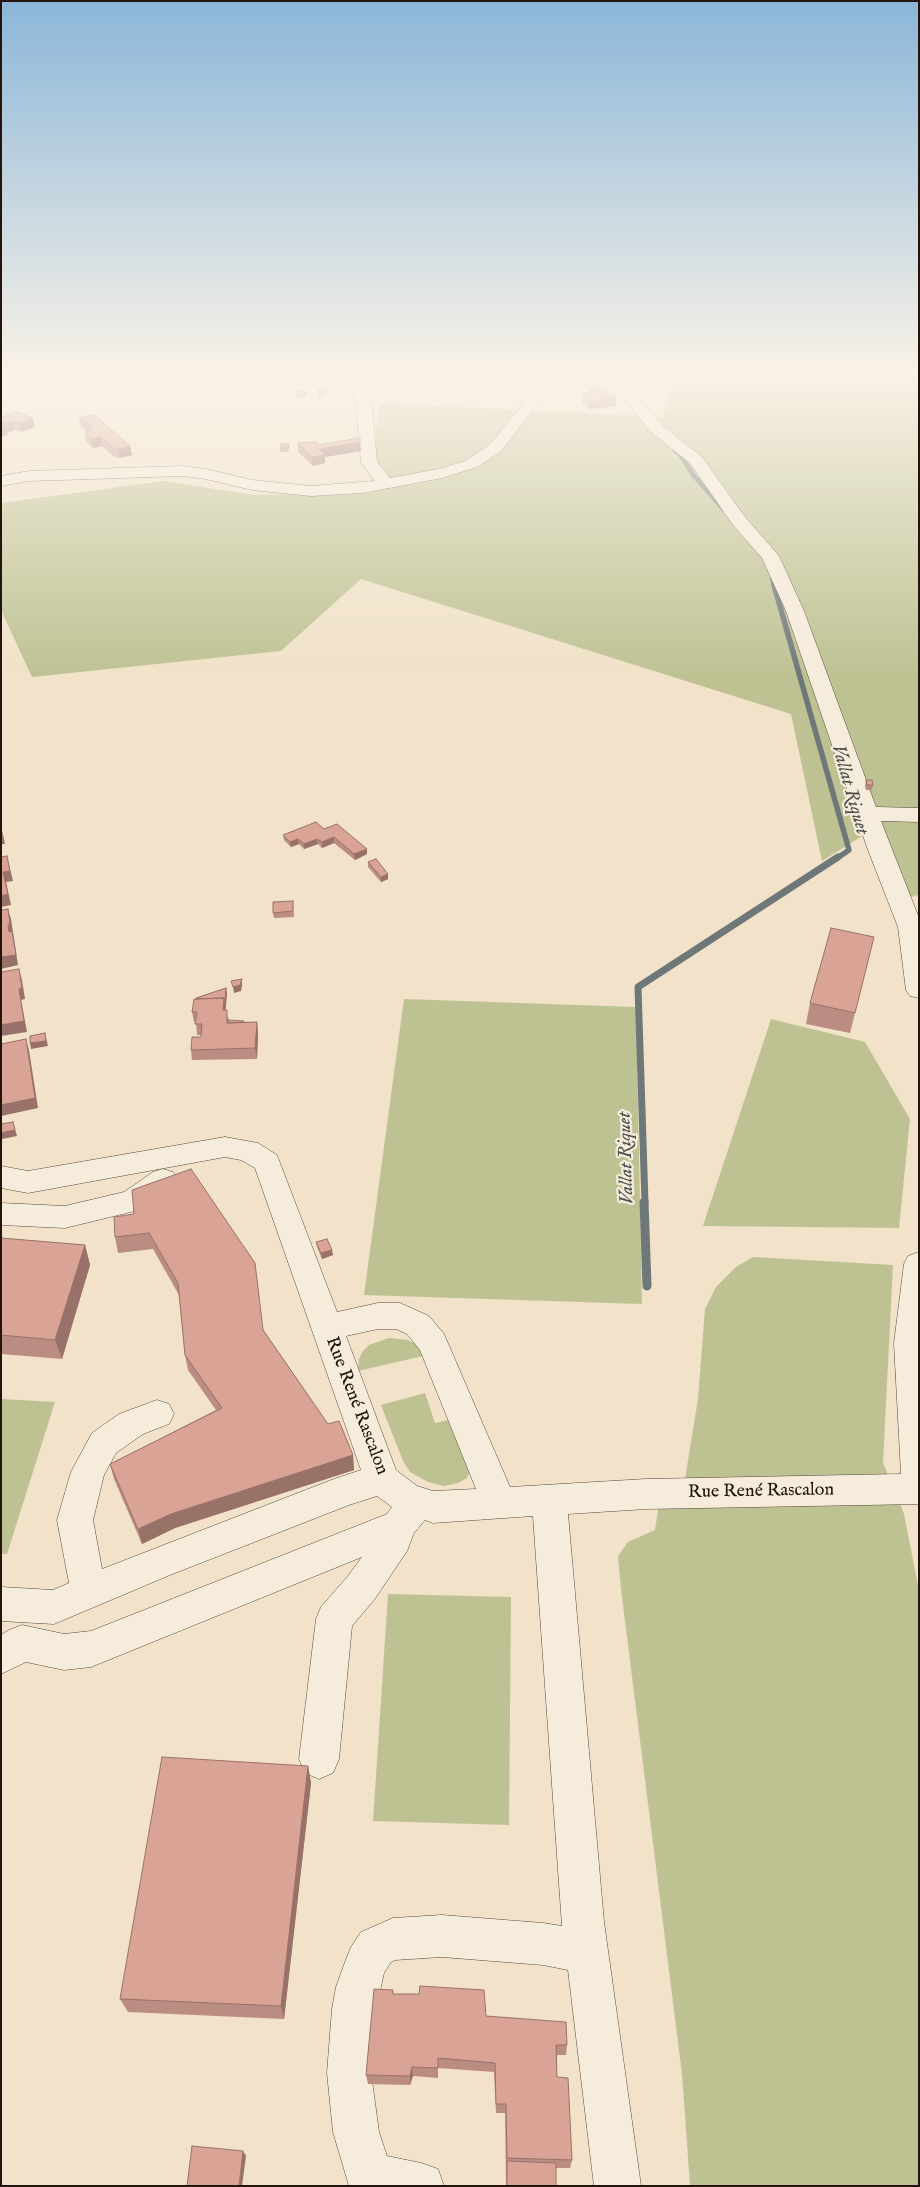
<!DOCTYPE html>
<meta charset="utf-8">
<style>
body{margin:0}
#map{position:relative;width:920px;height:2187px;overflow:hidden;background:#f1e2c9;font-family:"IM FELL English",serif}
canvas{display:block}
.frame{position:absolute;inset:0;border:2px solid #23140c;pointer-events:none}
</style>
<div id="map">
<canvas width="920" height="2187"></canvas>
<div class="frame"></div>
</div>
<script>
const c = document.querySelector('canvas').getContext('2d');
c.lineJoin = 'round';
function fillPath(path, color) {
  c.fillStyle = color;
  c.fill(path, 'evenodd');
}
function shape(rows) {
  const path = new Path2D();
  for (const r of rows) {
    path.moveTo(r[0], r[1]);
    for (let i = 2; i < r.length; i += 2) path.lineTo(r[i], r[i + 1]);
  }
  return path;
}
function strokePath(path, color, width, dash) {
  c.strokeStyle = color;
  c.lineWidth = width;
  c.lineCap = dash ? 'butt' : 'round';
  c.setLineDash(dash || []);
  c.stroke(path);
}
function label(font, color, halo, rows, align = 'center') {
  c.font = font + ' "IM FELL English",serif';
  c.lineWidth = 4.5;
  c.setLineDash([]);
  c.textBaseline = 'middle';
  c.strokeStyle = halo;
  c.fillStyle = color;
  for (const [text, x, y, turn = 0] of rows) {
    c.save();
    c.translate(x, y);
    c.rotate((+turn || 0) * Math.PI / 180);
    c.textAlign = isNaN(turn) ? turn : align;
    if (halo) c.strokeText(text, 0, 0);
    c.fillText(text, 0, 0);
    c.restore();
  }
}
fillPath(shape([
 [680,370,919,370,919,895,910,897,880,825,822,861,791,714,361,579,281,651,32,677,1,610,1,503,164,481,253,495,370,493,379,403,663,417],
 [404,999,636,1007,642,1304,364,1295],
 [771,1019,865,1042,910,1119,899,1228,703,1226],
 [753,1257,893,1265,883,1463,904,1514,919,1591,919,2186,690,2186,682,2074,621,1589,618,1556,628,1542,655,1530,659,1504,684,1485,698,1399,705,1309,716,1287,736,1267],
 [389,1338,408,1340,417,1345,423,1356,358,1371,359,1359,363,1351,369,1345],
 [425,1393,435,1423,448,1420,467,1465,469,1473,467,1478,458,1483,444,1486,428,1482,410,1472,403,1461,381,1405],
 [1,1399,55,1402,7,1554,1,1554],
 [388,1594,511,1597,509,1825,373,1821]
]), '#bec293');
strokePath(shape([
 [674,450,681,456,694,476,724,510],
 [772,578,774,586]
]), '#6f7879', 4.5);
strokePath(shape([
 [774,585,849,850,836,859]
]), '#6f7879', 5.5);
strokePath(shape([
 [645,1203,638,987,838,857]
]), '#6f7879', 7);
strokePath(shape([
 [644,1202,647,1286]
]), '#6f7879', 9);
const minor = shape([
 [336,370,350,370,371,397,377,462,390,478,439,469,465,461,488,446,499,434,549,370,563,370,500,452,477,467,442,478,363,493,311,496,252,490,206,479,183,476,29,481,1,486,1,476,29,471,183,466,206,469,252,480,311,486,375,481,361,463,355,397,336,370],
 [573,370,591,370,633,391,663,426,702,457,745,517,779,556,804,611,876,807,919,808,919,822,881,821,919,918,919,998,910,996,906,990,898,927,868,850,786,611,762,558,733,525,690,463,651,432,623,397,575,373,573,370],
 [225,1137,258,1143,277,1155,337,1312,378,1303,400,1303,429,1316,444,1334,510,1487,646,1479,901,1474,894,1343,904,1264,908,1256,919,1252,919,1504,646,1509,568,1514,604,1922,641,2186,594,2186,568,1970,543,1965,442,1957,395,1960,391,1962,384,1973,376,2009,371,2073,379,2132,387,2156,421,2163,438,2169,444,2186,349,2186,333,2132,327,2073,332,2009,336,1987,345,1962,351,1947,361,1932,393,1918,442,1915,543,1923,562,1926,533,1516,433,1523,425,1520,414,1533,407,1551,374,1600,352,1626,339,1759,333,1773,319,1779,305,1773,299,1759,316,1619,321,1607,348,1576,362,1557,91,1667,64,1670,26,1662,1,1674,1,1635,9,1630,22,1625,64,1634,91,1631,387,1514,392,1507,377,1496,349,1505,170,1575,54,1624,1,1621,1,1587,53,1590,69,1583,57,1520,71,1472,92,1433,119,1414,157,1400,169,1404,174,1414,169,1424,143,1434,116,1453,104,1475,93,1520,102,1569,334,1479,361,1470,255,1168,241,1160,225,1157,28,1193,1,1188,1,1166,28,1171,225,1137],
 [378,1329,396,1329,407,1334,420,1350,476,1489,433,1491,417,1486,396,1470,346,1336,378,1329],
 [163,1169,173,1172,178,1180,173,1188,143,1209,65,1228,1,1225,1,1203,65,1206,124,1192,153,1172,163,1169]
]);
strokePath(minor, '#56483b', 1);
fillPath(minor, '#f6ecdc');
fillPath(shape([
 [358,373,369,377,368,382,358,378],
 [602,385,616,406,589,409,582,402,582,394,588,393,589,387],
 [317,390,326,392,327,396,319,397],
 [296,391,307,396,299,398,296,396],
 [1,418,35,427,21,432,15,430,9,432,7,432,8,434,1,437],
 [79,418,130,446,132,455,119,458,113,456,102,446,93,448,86,441,85,432,87,431,81,426],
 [360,442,361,451,325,457,325,463,313,466,298,452,298,443,319,445],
 [289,444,289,449,288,452,280,452,280,448],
 [866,780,873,785,872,790,866,790,865,786],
 [324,829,367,854,355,860,334,843,322,848,318,844,304,849,299,844,291,847,284,840,283,835],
 [368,862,388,879,381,882,368,867],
 [293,901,294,917,274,918,273,913],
 [874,937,850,1033,806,1024,810,1003],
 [226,988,227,993,225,1010,229,1020,244,1022,257,1022,258,1033,257,1059,192,1060,191,1050,201,1037,201,1035,197,1035,196,1022,194,1022,192,1012,196,999],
 [134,1214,264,1331,328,1424,353,1455,354,1470,175,1528,142,1544,114,1479,110,1464,216,1410,188,1370,185,1355,179,1295,153,1249,118,1253,115,1237],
 [1,1238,85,1245,90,1265,62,1359,1,1354],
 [316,1242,333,1255,322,1259,317,1247],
 [308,1766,311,1783,284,2019,128,2012,120,1999],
 [393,1994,486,2016,567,2045,566,2055,557,2055,557,2077,572,2160,570,2168,556,2168,556,2186,506,2186,505,2113,496,2113,494,2072,438,2068,438,2078,413,2076,410,2085,368,2084,366,2075]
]), '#bb8c81');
fillPath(shape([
 [307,392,307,396,299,398,298,394],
 [616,397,616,406,589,409,590,401],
 [33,418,35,427,21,432,19,423],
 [13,421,15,430,9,432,7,424],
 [6,425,8,434,1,437,1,427],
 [101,437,102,446,93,448,91,439],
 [360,442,361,451,325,457,325,463,313,466,312,457,319,449],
 [130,446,132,455,119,458,118,449],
 [1,826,5,844,1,844],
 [334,837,334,843,322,848,322,842],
 [298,839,299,844,291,847,290,842],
 [317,839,318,844,304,849,304,844],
 [367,849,367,854,355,860,354,854],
 [7,856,13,881,6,882,11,905,1,907,1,896,3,872],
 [388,874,388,879,381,882,381,877],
 [8,909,11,919,18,965,1,969,1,957,9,932],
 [19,969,22,980,25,999,21,1000,27,1032,1,1036,1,1025,19,989],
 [242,979,242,985,241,991,234,993,233,987],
 [226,988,227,993,225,1020,223,1010,224,998],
 [257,1022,258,1033,257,1059,255,1048],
 [45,1033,48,1046,31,1049,30,1043],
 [26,1039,29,1050,38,1108,1,1116,1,1105],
 [13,1122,17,1136,2,1139,1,1133],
 [85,1245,90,1265,62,1359,55,1340],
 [332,1250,333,1255,322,1259,321,1253],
 [353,1455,354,1470,175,1528,142,1544,138,1529,171,1514],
 [308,1766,311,1783,284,2019,281,2006],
 [412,2067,413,2076,410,2085,410,2076],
 [243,2151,246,2156,242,2186,239,2186]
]), '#987269');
const building = shape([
 [358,373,369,373,368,378,358,373],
 [602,385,616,397,590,401,582,394,597,392,589,387,602,385],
 [326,389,326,392,319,392,317,390,326,389],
 [304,390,307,392,298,394,296,391,304,390],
 [17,412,33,418,19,423,13,421,7,424,1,421,1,418,17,412],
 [94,415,130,446,118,449,111,447,101,437,91,439,85,432,92,430,88,427,92,427,79,418,94,415],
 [1,424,6,425,1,427,1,424],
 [360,438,360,442,319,449,325,455,312,457,298,443,316,442,319,445,360,438],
 [281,444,289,444,288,448,280,448,281,444],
 [866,780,872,780,873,785,867,785,866,780],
 [316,822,324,829,337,824,367,849,354,854,334,837,322,842,317,839,304,844,298,839,290,842,283,835,316,822],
 [7,856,10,871,3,872,8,894,1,896,1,857,7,856],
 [376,859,388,874,381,877,368,862,376,859],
 [293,901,293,911,273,913,273,902,293,901],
 [8,909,10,924,8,924,9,932,12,931,16,955,1,957,1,910,8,909],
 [831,928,874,937,855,1013,810,1003,831,928],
 [19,969,22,988,19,989,24,1021,1,1025,1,972,19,969],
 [242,979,240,985,233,987,231,981,242,979],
 [226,988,225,1003,224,998,196,999,196,998,226,988],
 [224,998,223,1010,227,1010,227,1023,257,1022,255,1048,191,1050,192,1037,201,1037,202,1024,195,1024,197,1012,192,1012,194,999,224,998],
 [228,1020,244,1021,244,1022,228,1023,228,1020],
 [45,1033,46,1041,30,1043,30,1036,45,1033],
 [26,1039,35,1098,1,1105,1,1044,26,1039],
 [13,1122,15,1130,1,1133,1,1124,13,1122],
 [191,1169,255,1263,263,1330,328,1424,339,1421,353,1455,171,1514,138,1529,110,1464,222,1408,185,1355,178,1283,149,1233,115,1237,114,1217,134,1214,132,1190,191,1169],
 [1,1238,85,1245,55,1340,1,1335,1,1238],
 [327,1239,332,1250,321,1253,316,1242,327,1239],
 [162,1757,308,1766,281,2006,120,1999,162,1757],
 [420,1986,484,1990,486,2016,566,2022,567,2045,556,2045,557,2077,568,2078,572,2160,507,2158,506,2104,496,2104,495,2063,438,2058,438,2068,412,2067,410,2076,366,2075,374,1989,393,1990,393,1994,419,1994,420,1986],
 [192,2146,243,2151,239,2186,187,2186,192,2146],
 [507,2161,556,2163,556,2186,507,2186,507,2161]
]);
fillPath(building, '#d9a396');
strokePath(building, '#987269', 1);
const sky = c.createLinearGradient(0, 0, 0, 676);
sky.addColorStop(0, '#8bb6d9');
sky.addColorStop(0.55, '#f9f2e7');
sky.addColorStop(1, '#f9f2e700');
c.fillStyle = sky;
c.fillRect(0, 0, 920, 676);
label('18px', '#23140c', '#f6ecdc', [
 ["Rue René Rascalon",356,1406,69],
 ["Rue René Rascalon",761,1492,-1]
]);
label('italic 19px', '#4f4e4c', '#f6ecdc', [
 ["Vallat Riquet",849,790,74],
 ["Vallat Riquet",627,1158,-92]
]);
</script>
